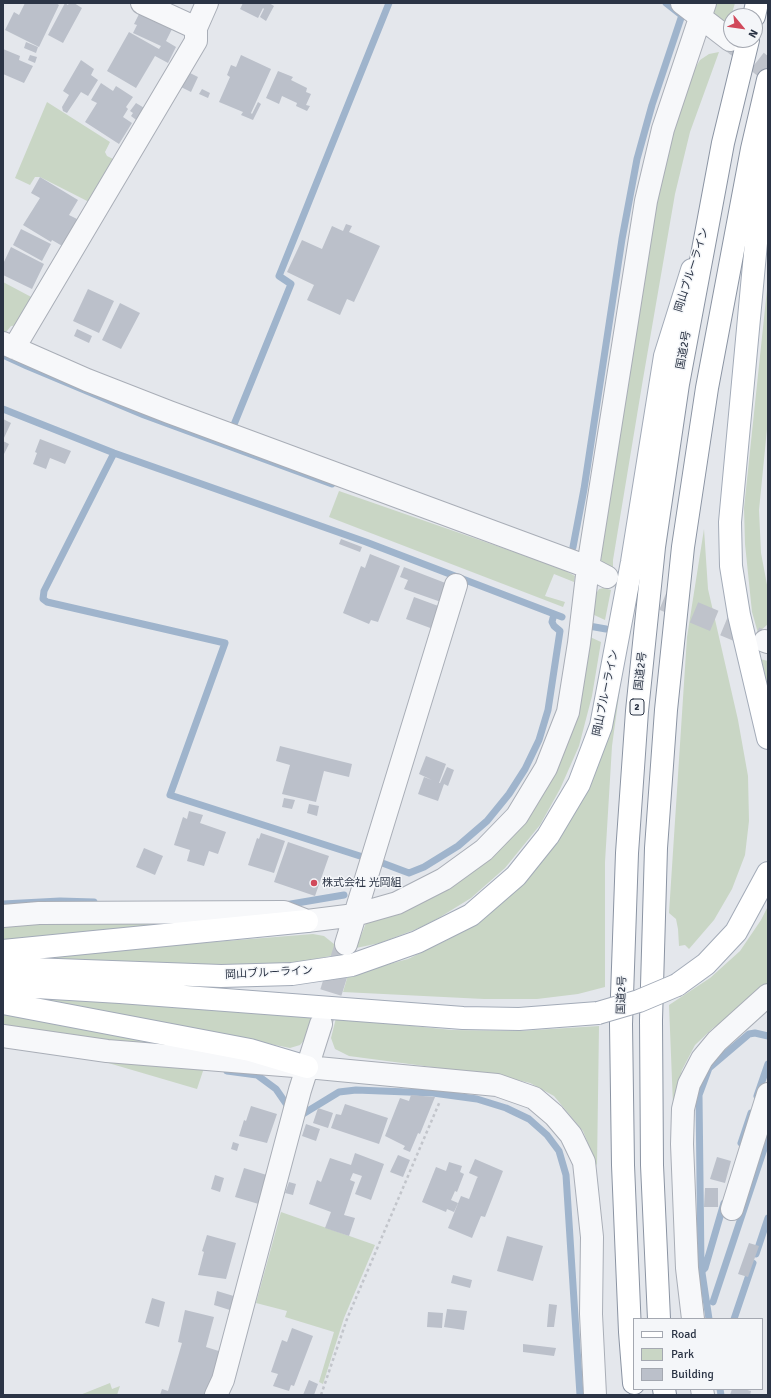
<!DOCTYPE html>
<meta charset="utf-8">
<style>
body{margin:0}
#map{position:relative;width:771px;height:1398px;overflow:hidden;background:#e4e7ec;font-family:Signika,sans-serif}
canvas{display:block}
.frame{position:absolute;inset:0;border:4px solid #2b3445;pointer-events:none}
.legend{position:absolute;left:633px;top:1318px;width:130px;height:72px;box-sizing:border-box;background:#f4f6f9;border:1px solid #a4a8b1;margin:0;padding:5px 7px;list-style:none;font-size:12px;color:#2b3445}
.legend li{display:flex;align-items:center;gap:8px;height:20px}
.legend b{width:20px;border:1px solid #a4a8b1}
.north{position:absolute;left:723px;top:8px;width:40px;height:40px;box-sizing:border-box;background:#f4f6f9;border:1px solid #a4a8b1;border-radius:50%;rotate:119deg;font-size:11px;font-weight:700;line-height:16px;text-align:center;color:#2b3445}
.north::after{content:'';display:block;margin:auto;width:14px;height:18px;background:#d1495b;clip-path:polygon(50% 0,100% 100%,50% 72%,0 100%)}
</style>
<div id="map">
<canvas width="771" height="1398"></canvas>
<div class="frame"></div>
<ul class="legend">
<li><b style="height:5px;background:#fff"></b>Road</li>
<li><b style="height:11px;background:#c9d6c5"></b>Park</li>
<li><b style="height:11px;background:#bbc0ca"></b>Building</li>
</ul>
<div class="north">N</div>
</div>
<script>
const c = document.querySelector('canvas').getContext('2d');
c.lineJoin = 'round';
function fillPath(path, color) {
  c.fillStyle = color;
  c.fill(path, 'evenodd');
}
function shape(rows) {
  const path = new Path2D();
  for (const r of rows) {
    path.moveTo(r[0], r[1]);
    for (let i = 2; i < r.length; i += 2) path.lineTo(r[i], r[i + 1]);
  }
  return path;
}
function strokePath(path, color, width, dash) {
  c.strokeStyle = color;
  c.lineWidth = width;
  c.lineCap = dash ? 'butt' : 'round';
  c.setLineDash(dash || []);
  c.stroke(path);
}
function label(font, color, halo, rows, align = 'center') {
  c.font = font + ' Signika,"Noto Sans JP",sans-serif';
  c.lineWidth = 3;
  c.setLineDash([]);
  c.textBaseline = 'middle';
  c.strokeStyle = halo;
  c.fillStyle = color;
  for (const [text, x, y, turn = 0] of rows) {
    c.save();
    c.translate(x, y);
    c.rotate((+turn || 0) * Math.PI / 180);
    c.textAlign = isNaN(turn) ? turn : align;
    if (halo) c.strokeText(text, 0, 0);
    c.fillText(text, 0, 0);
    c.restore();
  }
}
fillPath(shape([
 [714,3,735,3,728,27,714,15,713,9],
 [719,52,690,132,675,194,643,379,613,560,613,571,604,566,601,560,627,370,661,175,691,75,700,60,709,54],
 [47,102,110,142,105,152,107,156,115,160,93,204,40,177,35,177,30,185,15,178],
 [768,280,768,419,759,510,761,553,768,590,768,624,758,633,752,612,745,544,744,508],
 [3,282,35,299,22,325,11,326,3,336],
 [339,491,560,568,575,576,574,582,554,574,545,596,565,602,563,607,329,517],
 [704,529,708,589,738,720,748,776,749,821,745,855,732,889,714,920,689,949,685,945,679,946,678,929,676,919,669,913,687,637],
 [604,588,611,590,605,620,592,614,595,595,599,589],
 [590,637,601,642,592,696,579,746,560,789,540,825,505,868,471,898,437,919,419,928,380,943,356,948,366,923,504,843],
 [760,659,768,661,768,688],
 [623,666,612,746,605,862,605,987,578,994,537,999,484,999,343,992,348,975,408,959,451,938,494,909,530,874],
 [768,906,768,984,764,989,739,1011,713,1028,695,1045,682,1070,673,1105,669,1005,710,978,740,951,761,920],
 [267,917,3,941,3,923],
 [313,934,324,936,334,944,335,953,330,956,291,964,232,966,40,961,39,956],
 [37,995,314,1018,307,1037,300,1045,290,1048,186,1027,35,1000],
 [3,1012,246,1055,3,1030],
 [336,1018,452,1030,519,1031,599,1026,597,1166,583,1131,554,1096,530,1083,500,1076,349,1056,335,1049,331,1038],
 [64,1050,205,1065,197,1089],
 [281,1212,375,1245,344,1318,323,1384,319,1382,334,1332,285,1317,287,1311,256,1303],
 [110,1383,112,1389,120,1386,117,1395,80,1395]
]), '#c9d6c5');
strokePath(shape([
 [666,3,680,14],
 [3,355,27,366,144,415,332,484],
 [3,409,114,453,366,542,562,617],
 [233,427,291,284,279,276,389,3],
 [114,453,44,591,43,599,47,602,225,643,170,795,363,857],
 [573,547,584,489,622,239,637,159,652,105,682,15],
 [589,626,606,629],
 [377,861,409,873,424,867,458,846,487,821,509,794,525,769,539,740,548,710,560,631,554,626,552,622,554,614],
 [3,904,60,901,94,902],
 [285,905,344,895],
 [227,1071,257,1075,276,1089,287,1105,287,1111],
 [757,1096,768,1064],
 [298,1117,339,1092,356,1090,433,1093,477,1099,506,1108,529,1119,547,1135,559,1151,566,1175,580,1395],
 [741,1143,751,1113],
 [756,1254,768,1218],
 [702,1271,705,1268,724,1203],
 [713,1302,768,1137],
 [709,1319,701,1266,699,1095,709,1068,749,1034,755,1033,768,1036],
 [734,1319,753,1263],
 [720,1389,721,1395]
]), '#9fb4cc', 7);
fillPath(shape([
 [25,3,56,3,59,5,39,47,5,30,14,12,19,15],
 [65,3,68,5,69,3,74,3,82,8,63,43,48,35],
 [243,3,269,3,274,6,266,21,260,17,264,9,263,8,258,18,240,9],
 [139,14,172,29,166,41,176,47,168,63,155,56,136,88,107,71,129,32,159,49,161,46,133,33,137,25,134,24],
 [26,42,38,47,36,53,24,48],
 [3,49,20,56,19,60,33,66,24,83,3,74],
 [30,55,37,57,35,63,28,60],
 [241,55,271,69,251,113,252,114,258,102,261,104,253,120,241,115,243,112,219,102,230,77,227,75,231,65,236,67],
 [81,60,94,69,91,75,98,80,88,96,81,92,67,113,63,111,62,107,69,95,63,91],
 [278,71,293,77,291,80,307,88,306,92,311,94,306,105,310,106,307,111,296,106,297,103,282,96,279,104,266,98],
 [188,72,198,77,191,92,181,87],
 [101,83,113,91,116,86,133,97,126,107,128,109,123,117,132,123,119,144,85,122,97,103,91,100],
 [202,89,210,93,208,98,199,94],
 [136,103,146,109,139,122,131,116,133,113,130,111],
 [40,177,78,200,69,215,79,220,64,247,52,240,51,242,23,225,40,198,31,193],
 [346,224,352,226,349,232,380,246,354,302,347,299,340,315,307,300,314,285,287,272,302,240,322,249,332,226,343,231],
 [21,229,51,244,42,261,13,245],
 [11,247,44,264,32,289,3,275,3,264],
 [88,289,114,301,99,333,73,321],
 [120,303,140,313,121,349,102,340],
 [77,329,92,336,89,343,74,336],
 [3,419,11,423,3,440],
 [40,439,71,451,65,464,50,458,46,469,33,464,37,453,35,452],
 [3,441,9,444,3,456],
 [341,539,362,547,360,552,339,544],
 [370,554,400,566,378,622,371,620,369,624,343,613,361,566,365,568],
 [404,567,448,584,441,602,404,589,408,580,400,577],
 [414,597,441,607,433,629,406,619],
 [280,746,352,764,349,777,324,771,316,802,282,794,290,765,276,761],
 [426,756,446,764,439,783,440,783,447,767,454,770,448,786,444,784,438,801,418,794,424,777,432,780,419,774],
 [284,798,295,800,292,809,282,807],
 [309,804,319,806,317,816,307,813],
 [189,811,203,815,200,823,226,832,218,854,209,851,204,866,187,861,190,850,174,845,183,817,187,819],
 [261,833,285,841,274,873,248,865,257,838,259,839],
 [288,842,329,856,315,896,274,882],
 [144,848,163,856,155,875,136,867],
 [411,1095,435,1097,420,1134,418,1133,410,1152,403,1149,405,1146,385,1136,400,1098,409,1101],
 [345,1104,388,1118,379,1144,331,1128,336,1114,341,1115],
 [251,1106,277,1114,267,1143,239,1136,244,1120,246,1121],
 [318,1108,333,1113,328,1128,313,1123],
 [306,1124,320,1129,316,1141,302,1136],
 [233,1142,239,1144,237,1151,231,1149],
 [355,1153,384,1164,371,1200,355,1194,362,1176,353,1173,350,1180,355,1182,344,1215,355,1218,349,1236,325,1228,331,1212,309,1204,317,1180,321,1182,330,1158,351,1165],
 [398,1155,410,1160,403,1177,390,1172],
 [717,1157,731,1161,725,1183,710,1179],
 [475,1159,503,1171,485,1217,481,1216,472,1238,448,1228,461,1196,469,1199,477,1178,478,1177,469,1173],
 [449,1162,462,1166,460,1172,464,1174,457,1192,455,1191,451,1200,458,1203,454,1212,447,1209,446,1212,422,1202,436,1167,446,1171],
 [244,1168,270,1176,262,1205,235,1197],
 [215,1175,224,1178,220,1192,211,1189],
 [289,1182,296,1184,293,1195,285,1193],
 [705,1188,718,1188,718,1207,704,1207],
 [207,1235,236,1243,226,1279,198,1275,204,1252,202,1251],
 [507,1236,543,1246,533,1281,497,1271],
 [749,1243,759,1246,748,1277,738,1274],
 [453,1275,472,1280,470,1288,451,1283],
 [217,1291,237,1297,233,1311,214,1305],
 [152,1298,165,1302,159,1327,145,1323],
 [549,1304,557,1305,554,1327,547,1327],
 [447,1309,467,1311,464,1330,444,1327],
 [185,1310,214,1317,206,1347,222,1352,213,1384,206,1395,160,1395,162,1389,168,1391,182,1343,178,1342],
 [428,1312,443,1313,442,1328,427,1327],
 [292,1328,313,1336,294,1386,291,1385,289,1391,273,1386,278,1374,271,1372,282,1340,287,1342],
 [523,1344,556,1348,554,1356,523,1352],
 [309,1380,318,1384,314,1395,303,1395],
 [732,1389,744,1389,751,1391,750,1395,730,1395]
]), '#bbc0ca');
strokePath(shape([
 [731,41,768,70],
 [633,587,758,639],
 [321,1024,346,944]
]), '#bfc3cb', 22, [22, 11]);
const minor = shape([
 [142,3,196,28],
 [682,3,730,40],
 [3,343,87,380,169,412,588,567,607,577],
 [14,348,196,41,196,28,207,3],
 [765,641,768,642],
 [3,916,39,913,284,912,307,921,355,915,397,903,444,879,484,850,517,816,546,768,568,712,579,643,588,567,646,201,663,129,705,3],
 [346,944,456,585],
 [3,1036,107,1051,307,1067,497,1085,534,1098,554,1115,571,1135,584,1162,592,1237,591,1314,595,1395],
 [732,1209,768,1094],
 [693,1319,687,1268,682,1144,683,1109,689,1084,702,1059,717,1041,768,995],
 [702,1389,703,1395],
 [216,1395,223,1380,300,1090,321,1024]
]);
const major = shape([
 [768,114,730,522,731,566,739,615,768,738],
 [3,951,307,921],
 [3,968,221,976,292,974,352,965,417,942,471,915,516,876,548,836,579,784,601,726,632,562,665,356,692,270],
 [3,985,120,992,463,1018,519,1019,598,1013],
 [677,985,706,964,736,932,768,873],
 [3,1003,250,1050,307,1067]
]);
const highway = shape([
 [754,16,757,3],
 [659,1319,652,1165,651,1020,656,848,666,710,683,547,707,388,752,149,768,80],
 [634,1383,630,1332,623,1165,621,1024,627,853,637,711,654,547,678,384,723,143,748,40],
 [664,1389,665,1395]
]);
strokePath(minor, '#a9aeb7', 24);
strokePath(major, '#a3abb8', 24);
strokePath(highway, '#8b94a3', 24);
strokePath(shape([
 [321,1395,347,1319,440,1101]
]), '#c2c5cb', 2.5, [3, 3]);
strokePath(minor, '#f7f8fa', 22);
strokePath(major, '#fff', 22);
strokePath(highway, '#fff', 22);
const majorBridge = shape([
 [598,1013,639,1001,677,985]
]);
strokePath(majorBridge, '#a3abb8', 24, []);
strokePath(majorBridge, '#fff', 22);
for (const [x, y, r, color] of [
 [314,883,4,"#d1495b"]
]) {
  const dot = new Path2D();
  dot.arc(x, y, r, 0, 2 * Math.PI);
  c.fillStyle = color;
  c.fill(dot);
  strokePath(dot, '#f4f6f9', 1.5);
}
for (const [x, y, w] of [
 [637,707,14]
]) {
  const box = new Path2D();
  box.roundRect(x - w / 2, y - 8, w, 16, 3);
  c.fillStyle = '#f4f6f9';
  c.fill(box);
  strokePath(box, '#2b3445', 1);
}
label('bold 10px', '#2b3445', null, [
 ["2",637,707]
]);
label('11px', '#2b3445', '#f4f6f9', [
 ["岡山ブルーライン",692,270,-72],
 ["国道2号",684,350,-80],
 ["国道2号",641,671,-84],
 ["岡山ブルーライン",606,693,-78],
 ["岡山ブルーライン",269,973,-3],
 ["国道2号",622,995,-88]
]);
label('11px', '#2b3445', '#f4f6f9', [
 ["株式会社 光岡組",322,883]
], 'left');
</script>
